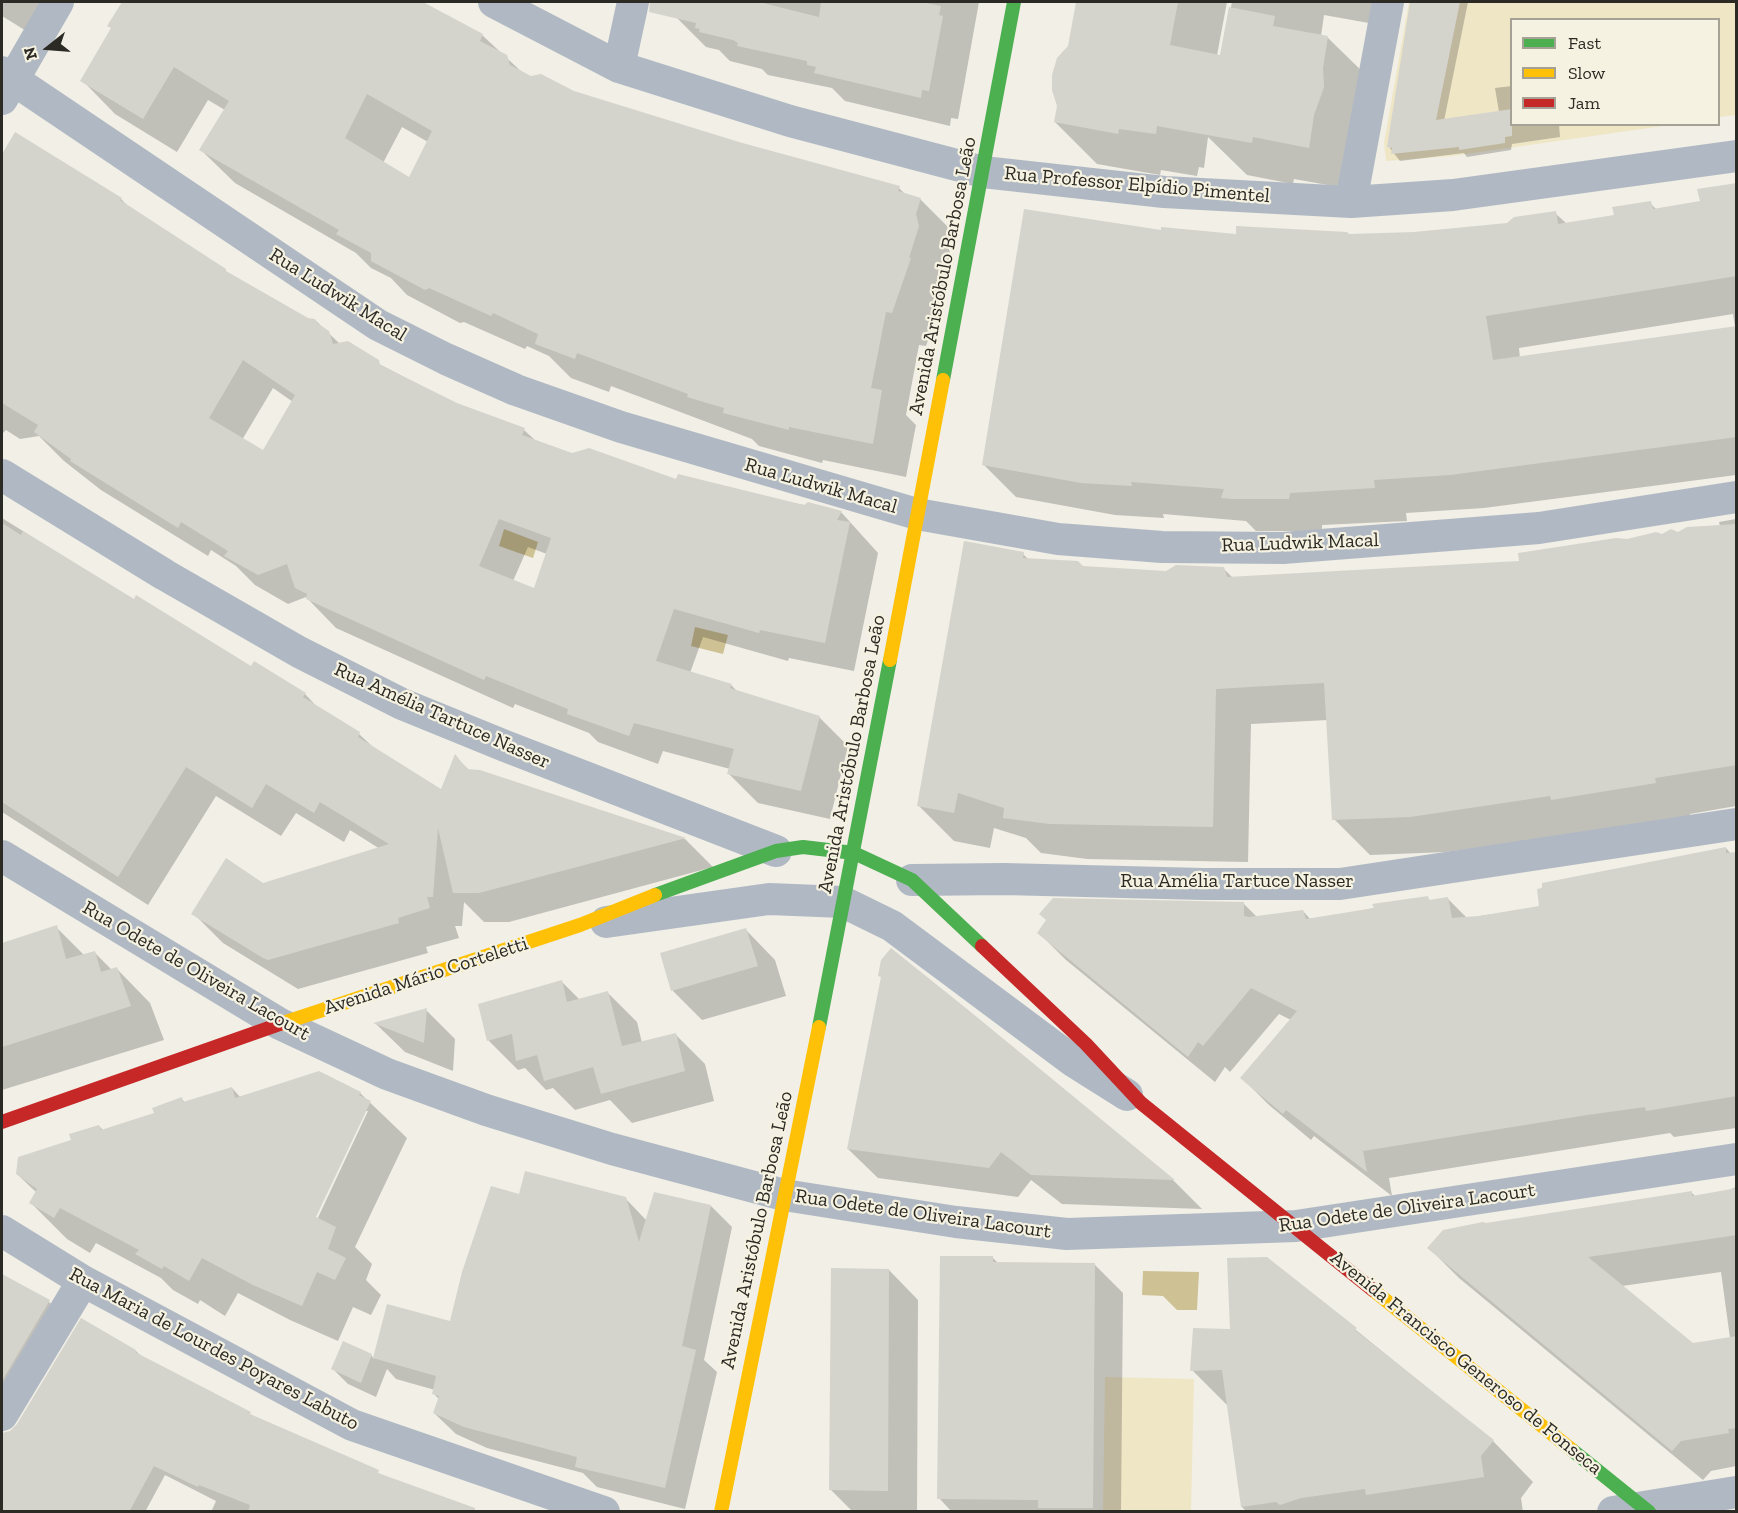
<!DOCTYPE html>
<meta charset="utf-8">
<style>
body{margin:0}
#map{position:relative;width:1738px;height:1513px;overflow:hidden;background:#f1efe6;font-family:"Zilla Slab",serif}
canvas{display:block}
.frame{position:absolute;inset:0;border:3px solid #2b2a24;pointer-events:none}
.legend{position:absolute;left:1510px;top:18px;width:210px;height:108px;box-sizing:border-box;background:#f6f2e1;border:2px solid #a5a295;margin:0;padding:8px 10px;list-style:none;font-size:18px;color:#2b2a24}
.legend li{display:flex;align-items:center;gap:12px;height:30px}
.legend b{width:30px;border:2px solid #a5a295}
.north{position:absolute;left:18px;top:18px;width:60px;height:60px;-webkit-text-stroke:4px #f6f2e1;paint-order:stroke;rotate:253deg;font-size:16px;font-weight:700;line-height:24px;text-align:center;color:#2b2a24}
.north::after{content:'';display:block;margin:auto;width:21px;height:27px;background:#2b2a24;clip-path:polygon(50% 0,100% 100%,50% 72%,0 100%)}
</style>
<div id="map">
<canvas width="1738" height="1513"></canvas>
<div class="frame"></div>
<ul class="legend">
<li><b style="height:8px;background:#4caf50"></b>Fast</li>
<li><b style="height:8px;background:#ffc107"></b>Slow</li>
<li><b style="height:8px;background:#c62828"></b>Jam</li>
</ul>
<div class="north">N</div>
</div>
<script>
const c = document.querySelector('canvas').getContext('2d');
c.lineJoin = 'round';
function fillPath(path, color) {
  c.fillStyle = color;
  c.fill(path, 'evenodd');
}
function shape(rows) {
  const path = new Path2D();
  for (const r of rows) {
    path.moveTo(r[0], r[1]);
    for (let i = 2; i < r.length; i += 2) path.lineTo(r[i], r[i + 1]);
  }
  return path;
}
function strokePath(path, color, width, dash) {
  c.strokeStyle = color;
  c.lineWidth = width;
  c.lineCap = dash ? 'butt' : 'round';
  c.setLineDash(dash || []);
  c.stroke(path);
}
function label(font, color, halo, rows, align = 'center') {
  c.font = font + ' "Zilla Slab",serif';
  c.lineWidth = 4.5;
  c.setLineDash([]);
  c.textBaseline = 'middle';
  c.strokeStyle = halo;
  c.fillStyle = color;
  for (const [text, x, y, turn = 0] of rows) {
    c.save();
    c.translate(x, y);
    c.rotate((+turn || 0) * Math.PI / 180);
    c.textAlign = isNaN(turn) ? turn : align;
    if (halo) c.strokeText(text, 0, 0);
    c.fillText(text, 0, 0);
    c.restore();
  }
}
fillPath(shape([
 [1409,2,1736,2,1736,115,1719,117,1718,20,1512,20,1512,124,1670,125,1452,156,1386,161,1384,143],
 [1105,1377,1194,1379,1191,1511,1103,1511]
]), '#efe6c6');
fillPath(shape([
 [504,529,538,542,533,558,499,546],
 [695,627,728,635,723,654,691,646],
 [1143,1271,1199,1272,1197,1310,1177,1310,1163,1296,1142,1295]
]), '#cec294');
fillPath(shape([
 [2,2,68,2,44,42,2,16],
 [123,2,420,2,482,35,524,74,574,92,739,144,899,188,906,195,920,199,954,233,949,249,952,261,942,292,944,294,926,346,919,345,906,415,916,425,906,477,823,460,822,463,759,446,752,439,611,386,609,392,571,378,549,356,527,346,525,349,464,322,460,323,407,295,391,278,371,268,356,253,235,183,201,150,225,110,208,100,177,152,115,114,82,80,112,29,109,25],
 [402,127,428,142,410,179,383,163],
 [681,2,979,2,958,119,951,118,950,126,845,101,832,88,768,75,762,69,730,61,719,50,706,47,677,18],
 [1077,2,1227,2,1211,87,1214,88,1232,2,1383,2,1380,25,1324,15,1321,36,1328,38,1370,79,1350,189,1294,179,1293,184,1247,175,1208,137,1204,168,1199,167,1197,176,1161,170,1160,175,1097,164,1055,122],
 [1411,2,1468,2,1444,121,1499,112,1495,88,1512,86,1512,124,1559,124,1560,137,1512,144,1511,150,1467,157,1464,153,1400,161,1389,147],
 [16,134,121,199,133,211,232,277,307,320,315,320,340,344,457,404,524,430,536,441,572,454,677,481,841,512,878,553,854,671,789,658,788,661,703,637,690,673,731,685,738,692,819,717,848,746,830,819,758,803,729,774,730,769,663,751,658,764,598,742,589,733,515,704,513,708,336,628,306,597,288,604,255,585,236,566,211,550,208,556,101,490,64,461,39,436,20,439,6,430,2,434,2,156],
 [273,388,293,402,263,452,242,440],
 [528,547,547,554,535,590,513,581],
 [1736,184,1736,475,1484,508,1406,513,1407,521,1322,525,1322,531,1256,531,1246,521,1163,514,1164,518,1115,515,1016,497,983,464,1162,232,1238,235,1414,234,1508,225,1555,213,1567,224,1616,216,1650,203,1657,210,1701,203],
 [1733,314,1735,327,1520,359,1519,348],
 [2,518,135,601,251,668,305,694,320,710,359,734,375,749,442,791,455,756,470,771,480,771,685,839,713,867,509,922,484,922,464,902,462,926,455,926,459,938,426,947,428,953,298,989,223,943,193,913,263,884,380,849,350,830,344,842,296,813,281,836,216,796,148,905,2,812],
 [1736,519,1736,806,1690,814,1691,819,1446,852,1370,855,1334,819,1328,720,1251,724,1248,862,1087,859,1041,853,1026,838,994,828,990,848,954,841,918,805,1023,554,1029,560,1083,568,1166,572,1224,569,1233,578,1521,563,1628,541,1720,526,1719,522],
 [1726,848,1731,854,1736,853,1736,1128,1674,1137,1670,1133,1389,1178,1392,1196,1314,1136,1311,1140,1269,1105,1242,1078,1291,1020,1279,1014,1230,1072,1225,1067,1215,1082,1066,960,1039,933,1243,903,1258,918,1303,911,1311,920,1427,898,1431,901,1448,899,1467,918,1540,907],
 [56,927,84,955,94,952,112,970,117,969,150,1003,164,1040,2,1090,2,944],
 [746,930,775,960,786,996,702,1020,673,991,662,954],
 [892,950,1174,1181,1202,1209,1062,1204,1031,1180,1018,1197,878,1178,848,1149],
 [562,982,580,1000,607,992,637,1022,642,1043,676,1035,705,1064,714,1101,632,1123,610,1100,575,1110,553,1088,546,1090,525,1068,518,1070,489,1041,480,1005],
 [426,1010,455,1039,453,1071,405,1052,376,1024],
 [232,1088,241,1098,360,1093,407,1138,355,1247,372,1264,366,1280,381,1295,371,1315,353,1307,338,1341,290,1320,238,1293,225,1316,200,1300,198,1304,173,1290,161,1278,96,1243,90,1253,67,1239,31,1203,37,1193,17,1174,99,1126,103,1130,156,1114,182,1099,185,1103],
 [365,1111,368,1111,315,1224,312,1223],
 [1736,1187,1736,1466,1711,1471,1703,1480,1459,1278,1429,1248,1691,1192,1696,1197,1724,1192],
 [1721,1272,1730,1338,1693,1344,1622,1286],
 [520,1196,625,1198,647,1221,711,1206,732,1227,704,1360,717,1372,685,1509,597,1487,583,1473,487,1448,456,1434,434,1413,439,1399,434,1394,435,1390,396,1379,387,1369,376,1397,348,1384,333,1369,371,1355,374,1359,388,1306,451,1323],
 [993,1258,998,1263,1094,1264,1123,1293,1121,1512,952,1512,939,1498],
 [1267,1258,1493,1441,1533,1482,1521,1498,1523,1512,1247,1512,1242,1507,1229,1407,1192,1370,1232,1331],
 [889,1270,918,1300,917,1512,853,1512,831,1490],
 [2,1275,49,1302,60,1312,2,1409],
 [136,1351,142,1357,254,1417,464,1512,211,1512,216,1501,165,1475,145,1512,2,1512,2,1434,11,1432]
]), '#0003');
fillPath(shape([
 [122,2,423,2,483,34,480,41,507,55,510,65,531,76,541,74,574,91,739,142,900,186,898,191,921,198,916,214,919,226,909,258,911,258,892,313,886,312,871,388,882,390,873,444,789,427,789,430,723,413,724,408,687,397,688,394,577,353,575,359,535,344,538,334,493,313,491,316,429,288,425,290,371,261,371,253,336,234,339,230,199,150,229,101,174,67,143,119,80,81,111,28,107,26],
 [367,94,432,131,409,177,345,138],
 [650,2,759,2,819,17,821,2,921,2,941,6,939,15,943,16,929,91,922,90,921,98,814,73,816,67,807,65,807,61,737,46,738,43,733,40,699,32,700,29,695,28,696,23,649,12],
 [1076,2,1178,2,1170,45,1220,55,1229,7,1275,16,1273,26,1328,36,1323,68,1324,87,1314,115,1309,148,1253,137,1252,143,1157,126,1156,134,1119,129,1118,134,1054,122,1057,106,1052,90,1052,75,1057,58,1068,46],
 [1410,2,1460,2,1436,120,1512,109,1512,136,1505,137,1505,143,1459,150,1459,147,1391,154,1392,148,1387,147],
 [15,132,122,198,120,200,226,269,226,271,308,318,315,319,317,323,329,331,333,344,348,341,379,360,380,365,457,403,525,428,522,435,572,453,589,448,676,479,678,474,804,505,808,502,842,511,837,520,850,522,825,643,760,630,759,633,674,609,656,661,732,684,730,688,820,716,801,791,727,774,734,749,634,723,629,736,567,714,568,709,486,676,484,680,306,599,307,594,295,588,287,564,258,575,224,556,228,551,181,522,178,528,70,461,71,459,34,432,38,425,2,403,2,154],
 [243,360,295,395,263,450,209,418],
 [499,519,551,538,534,588,479,566],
 [1737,183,1737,276,1486,316,1493,360,1737,326,1737,437,1450,475,1374,480,1375,488,1290,493,1289,499,1232,499,1221,498,1224,489,1131,482,1132,486,1081,483,982,465,1024,209,1161,230,1161,227,1236,234,1236,226,1347,232,1349,234,1414,232,1507,223,1514,217,1556,211,1558,224,1614,215,1612,207,1651,201,1653,209,1700,201,1697,189],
 [2,523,21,535,23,531,134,599,136,595,251,666,254,661,306,693,303,697,360,732,358,737,441,789,455,754,467,769,480,770,686,838,479,893,453,893,438,828,433,897,427,897,430,908,398,918,399,923,268,960,263,958,191,914,226,858,263,883,389,844,320,802,314,813,266,784,252,808,186,767,118,877,2,802],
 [1737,524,1737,765,1655,778,1656,783,1551,800,1550,796,1410,817,1332,820,1324,683,1283,685,1216,689,1213,827,1050,824,1003,818,1004,808,958,793,954,813,917,806,964,541,1024,552,1023,558,1078,561,1083,566,1166,571,1176,565,1224,567,1227,577,1519,561,1518,553,1616,538,1627,539,1656,532,1662,534,1671,529,1678,532,1687,527],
 [1726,847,1726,853,1737,852,1737,1096,1646,1111,1645,1107,1587,1115,1363,1151,1367,1172,1286,1110,1283,1114,1240,1078,1297,1011,1251,988,1203,1046,1198,1042,1188,1057,1037,933,1046,920,1039,914,1053,898,1244,902,1244,916,1249,917,1303,910,1306,919,1374,908,1372,904,1428,896,1429,900,1448,897,1452,918,1479,916,1539,906,1537,889,1542,888,1542,883],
 [57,925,66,959,95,951,101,972,117,967,131,1006,2,1047,2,943],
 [746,928,758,966,671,991,660,953],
 [891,948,972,1013,1175,1180,1031,1175,1001,1152,989,1168,847,1149,881,977,878,976,881,960],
 [562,980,567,1002,608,991,622,1046,676,1033,685,1071,601,1094,593,1067,544,1081,537,1055,516,1061,512,1034,487,1041,478,1004],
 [427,1008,424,1043,373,1023],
 [319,1071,361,1092,359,1095,371,1101,316,1217,336,1227,328,1249,346,1258,335,1280,317,1272,302,1306,253,1285,202,1258,189,1281,164,1266,162,1269,135,1254,139,1250,60,1208,54,1218,29,1203,37,1189,16,1174,18,1157,71,1140,69,1134,99,1125,101,1130,154,1113,152,1108,182,1097,183,1102,232,1087,235,1098],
 [525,1171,626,1197,639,1242,654,1192,711,1205,682,1346,696,1350,665,1488,575,1467,577,1457,464,1427,433,1413,439,1396,432,1394,436,1376,373,1358,387,1304,450,1321,462,1272,491,1186,519,1194],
 [1737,1188,1737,1235,1588,1257,1693,1343,1737,1336,1737,1428,1728,1429,1729,1433,1681,1441,1672,1451,1427,1248,1443,1230,1483,1222,1486,1223,1692,1191,1692,1196],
 [940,1256,993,1256,993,1262,1095,1263,1093,1508,1038,1508,1038,1500,937,1499],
 [1267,1257,1357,1328,1355,1330,1494,1440,1481,1456,1484,1477,1366,1495,1365,1489,1301,1498,1280,1505,1276,1502,1241,1507,1222,1370,1190,1371,1193,1328,1230,1329,1227,1258],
 [831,1268,889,1269,888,1491,829,1490],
 [2,1274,50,1300,2,1381],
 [81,1318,136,1350,135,1352,251,1412,250,1414,379,1470,378,1473,475,1508,475,1512,248,1512,250,1505,199,1485,198,1487,154,1466,129,1512,2,1512,2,1433,10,1431,17,1424],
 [343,1341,372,1354,361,1383,331,1369]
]), '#d5d4cc');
strokePath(shape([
 [494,2,619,67,790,121,983,172,1164,192,1351,202,1453,195,1736,156],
 [619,67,633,2],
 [2,72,378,325,446,359,516,390,621,427,917,514,1058,539,1162,547,1283,548,1539,528,1736,497],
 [2,99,58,2],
 [1351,202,1388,2],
 [2,475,165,575,299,652,402,704,505,746,776,851],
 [2,856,280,1024,387,1074,486,1110,612,1149,784,1195,956,1222,1067,1234,1296,1226,1736,1159],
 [912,880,1004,879,1203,884,1340,884,1736,824],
 [606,922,769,899,843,902,892,926,1073,1061,1127,1095],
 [2,1231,83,1281,352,1425,604,1512],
 [2,1415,83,1281],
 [1613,1512,1736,1492]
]), '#b0b9c3', 32);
strokePath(shape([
 [943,380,1014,2],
 [655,895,776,851,803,847,854,853,912,880,982,946],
 [819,1027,890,660],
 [1572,1450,1649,1512]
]), '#4caf50', 14);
strokePath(shape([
 [890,660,943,380],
 [280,1024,580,925,655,895],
 [1373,1290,1572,1450],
 [721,1512,819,1027]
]), '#ffc107', 14);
strokePath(shape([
 [982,946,1086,1044,1141,1103,1373,1290],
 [2,1122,280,1024]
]), '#c62828', 14);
label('20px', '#2b2a24', '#f6f2e1', [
 ["Rua Professor Elpídio Pimentel",1137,185,5],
 ["Avenida Aristóbulo Barbosa Leão",943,276,-79],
 ["Rua Ludwik Macal",338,295,32],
 ["Rua Ludwik Macal",821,486,16],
 ["Rua Ludwik Macal",1300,543,-2],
 ["Rua Amélia Tartuce Nasser",442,716,24],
 ["Avenida Aristóbulo Barbosa Leão",852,754,-79],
 ["Rua Amélia Tartuce Nasser",1237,881],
 ["Rua Odete de Oliveira Lacourt",196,971,30],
 ["Avenida Mário Corteletti",426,976,-18],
 ["Rua Odete de Oliveira Lacourt",1407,1208,-8],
 ["Rua Odete de Oliveira Lacourt",923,1214,8],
 ["Avenida Aristóbulo Barbosa Leão",757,1230,-78],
 ["Rua Maria de Lourdes Poyares Labuto",214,1349,28],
 ["Avenida Francisco Generoso de Fonseca",1466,1363,39]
]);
</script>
